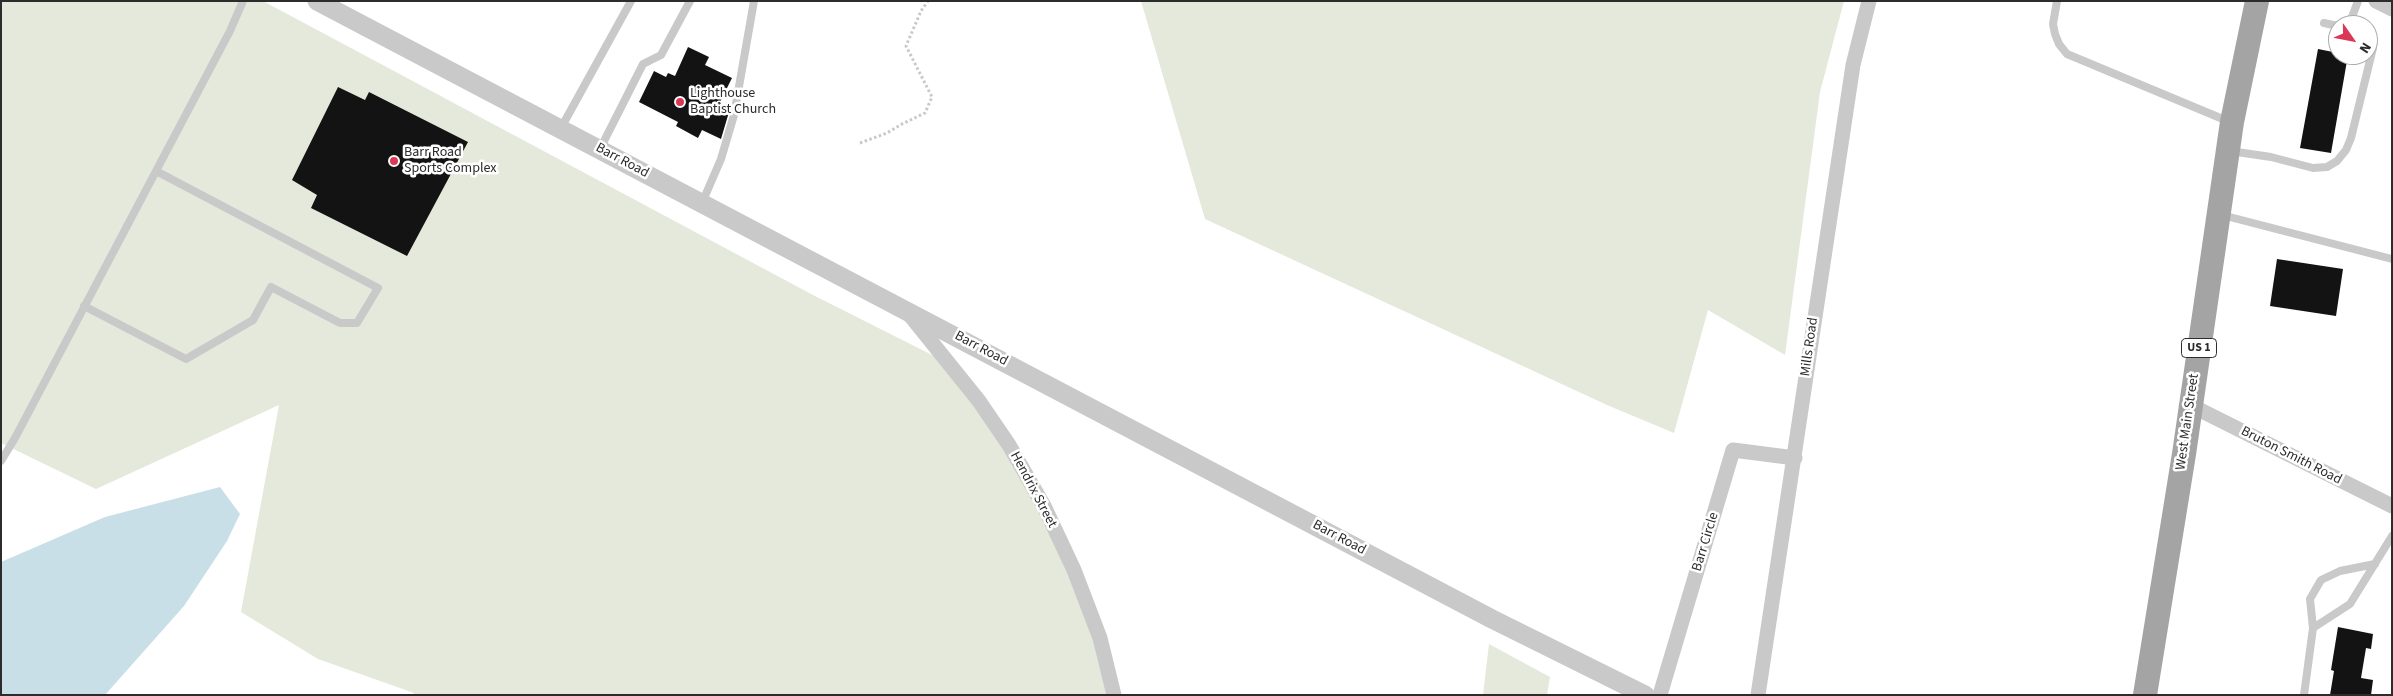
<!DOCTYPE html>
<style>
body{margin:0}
#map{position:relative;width:2393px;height:696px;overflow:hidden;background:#fff;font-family:"Source Sans 3",sans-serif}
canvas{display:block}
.frame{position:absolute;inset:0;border:2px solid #2c2c2c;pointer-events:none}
.north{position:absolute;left:2328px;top:15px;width:50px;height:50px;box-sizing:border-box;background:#fff;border:1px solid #ababab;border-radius:50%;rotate:123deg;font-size:14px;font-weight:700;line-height:20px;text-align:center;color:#2c2c2c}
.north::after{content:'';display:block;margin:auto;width:18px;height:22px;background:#da3856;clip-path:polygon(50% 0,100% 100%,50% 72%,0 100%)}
</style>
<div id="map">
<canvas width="2393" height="696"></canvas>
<div class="frame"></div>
<div class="north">N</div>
</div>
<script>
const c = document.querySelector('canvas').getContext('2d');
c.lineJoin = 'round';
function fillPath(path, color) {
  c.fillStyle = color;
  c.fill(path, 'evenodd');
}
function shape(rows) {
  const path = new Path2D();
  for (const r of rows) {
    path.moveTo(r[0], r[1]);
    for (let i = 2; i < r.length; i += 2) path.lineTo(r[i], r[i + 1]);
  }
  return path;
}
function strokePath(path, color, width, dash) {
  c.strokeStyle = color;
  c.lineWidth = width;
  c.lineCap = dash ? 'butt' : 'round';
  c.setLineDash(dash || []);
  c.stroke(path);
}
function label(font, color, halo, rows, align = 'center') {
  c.font = font + ' "Source Sans 3",sans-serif';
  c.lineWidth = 5;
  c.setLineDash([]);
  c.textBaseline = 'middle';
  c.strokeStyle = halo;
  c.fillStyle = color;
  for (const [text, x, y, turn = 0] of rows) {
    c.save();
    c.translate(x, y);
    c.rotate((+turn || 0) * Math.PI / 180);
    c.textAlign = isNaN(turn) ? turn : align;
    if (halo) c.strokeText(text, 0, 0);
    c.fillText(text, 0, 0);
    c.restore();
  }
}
fillPath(shape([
 [1,1,263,1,813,295,950,364,1044,506,1114,695,412,695,414,693,318,659,241,612,279,405,96,489,1,443],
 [1141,1,1844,1,1820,92,1785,355,1708,310,1674,433,1607,405,1205,219],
 [1489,644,1550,677,1547,695,1483,695]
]), '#e4e9db');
fillPath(shape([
 [220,487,240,514,227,541,184,606,105,695,1,695,1,562,105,517]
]), '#c8dfe8');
fillPath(shape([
 [688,47,709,57,705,65,732,78,720,102,722,103,720,108,729,112,721,139,702,130,698,138,676,126,678,122,639,102,654,71,666,77,668,73,675,76],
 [2318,49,2338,53,2338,55,2348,55,2331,153,2300,148],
 [338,87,365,100,369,92,468,142,407,256,311,208,317,195,292,180],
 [2277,259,2343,269,2336,316,2270,306],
 [2338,627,2373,634,2371,649,2366,648,2361,678,2373,680,2371,695,2330,695,2334,671,2331,670]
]), '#131313');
strokePath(shape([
 [860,143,887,133,902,124,925,113,932,97,906,46,921,11,928,1]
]), '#c9c9c9', 3, [2.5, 2.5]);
strokePath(shape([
 [2057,1,2053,24,2055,34,2059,44,2067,54,2230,122],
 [2324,23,2338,26],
 [2349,25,2358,1],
 [561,128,631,1],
 [600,149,643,64,661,55,690,1],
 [2230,151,2271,157,2313,168,2327,167,2337,161,2346,150,2351,138,2373,48,2368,38],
 [702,203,721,159,734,115,754,1],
 [2222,215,2392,259],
 [84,306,186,359,253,320,271,287,340,323,357,323,378,288,156,171],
 [1,461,15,438,230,31,243,1],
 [2313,628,2310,599,2321,580,2340,571,2375,564],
 [2304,695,2313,628,2350,604,2392,536]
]), '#c9c9c9', 8);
strokePath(shape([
 [2376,1,2392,9],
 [909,314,979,401,1009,445,1044,506,1074,570,1100,638,1114,695],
 [2190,405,2392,506],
 [1660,695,1733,450,1795,458],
 [1758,695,1853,65,1869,1]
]), '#c9c9c9', 15);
strokePath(shape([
 [317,1,1492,619,1645,695]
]), '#c9c9c9', 19);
strokePath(shape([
 [2145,695,2184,454,2232,122,2257,1]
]), '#a4a4a4', 24);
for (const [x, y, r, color] of [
 [680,102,5,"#da3856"],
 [394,161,5,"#da3856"]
]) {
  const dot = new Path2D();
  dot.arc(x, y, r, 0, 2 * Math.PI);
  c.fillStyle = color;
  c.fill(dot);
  strokePath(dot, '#fff', 2);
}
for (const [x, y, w] of [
 [2199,348,35]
]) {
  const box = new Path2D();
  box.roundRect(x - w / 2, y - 9.5, w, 19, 4);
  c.fillStyle = '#fff';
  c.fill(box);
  strokePath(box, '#2c2c2c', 1);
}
label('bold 12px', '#2c2c2c', null, [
 ["US 1",2199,348]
]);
label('14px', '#2c2c2c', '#fff', [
 ["Lighthouse",690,94],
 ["Baptist Church",690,110],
 ["Barr Road",404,153],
 ["Sports Complex",404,169]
], 'left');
label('14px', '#2c2c2c', '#fff', [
 ["Barr Road",622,161,28],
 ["Mills Road",1810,347,-82],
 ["Barr Road",981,349,28],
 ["West Main Street",2188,422,-82],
 ["Bruton Smith Road",2291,456,27],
 ["Hendrix Street",1033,490,62],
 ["Barr Road",1339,538,28],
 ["Barr Circle",1706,542,-73]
]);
</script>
